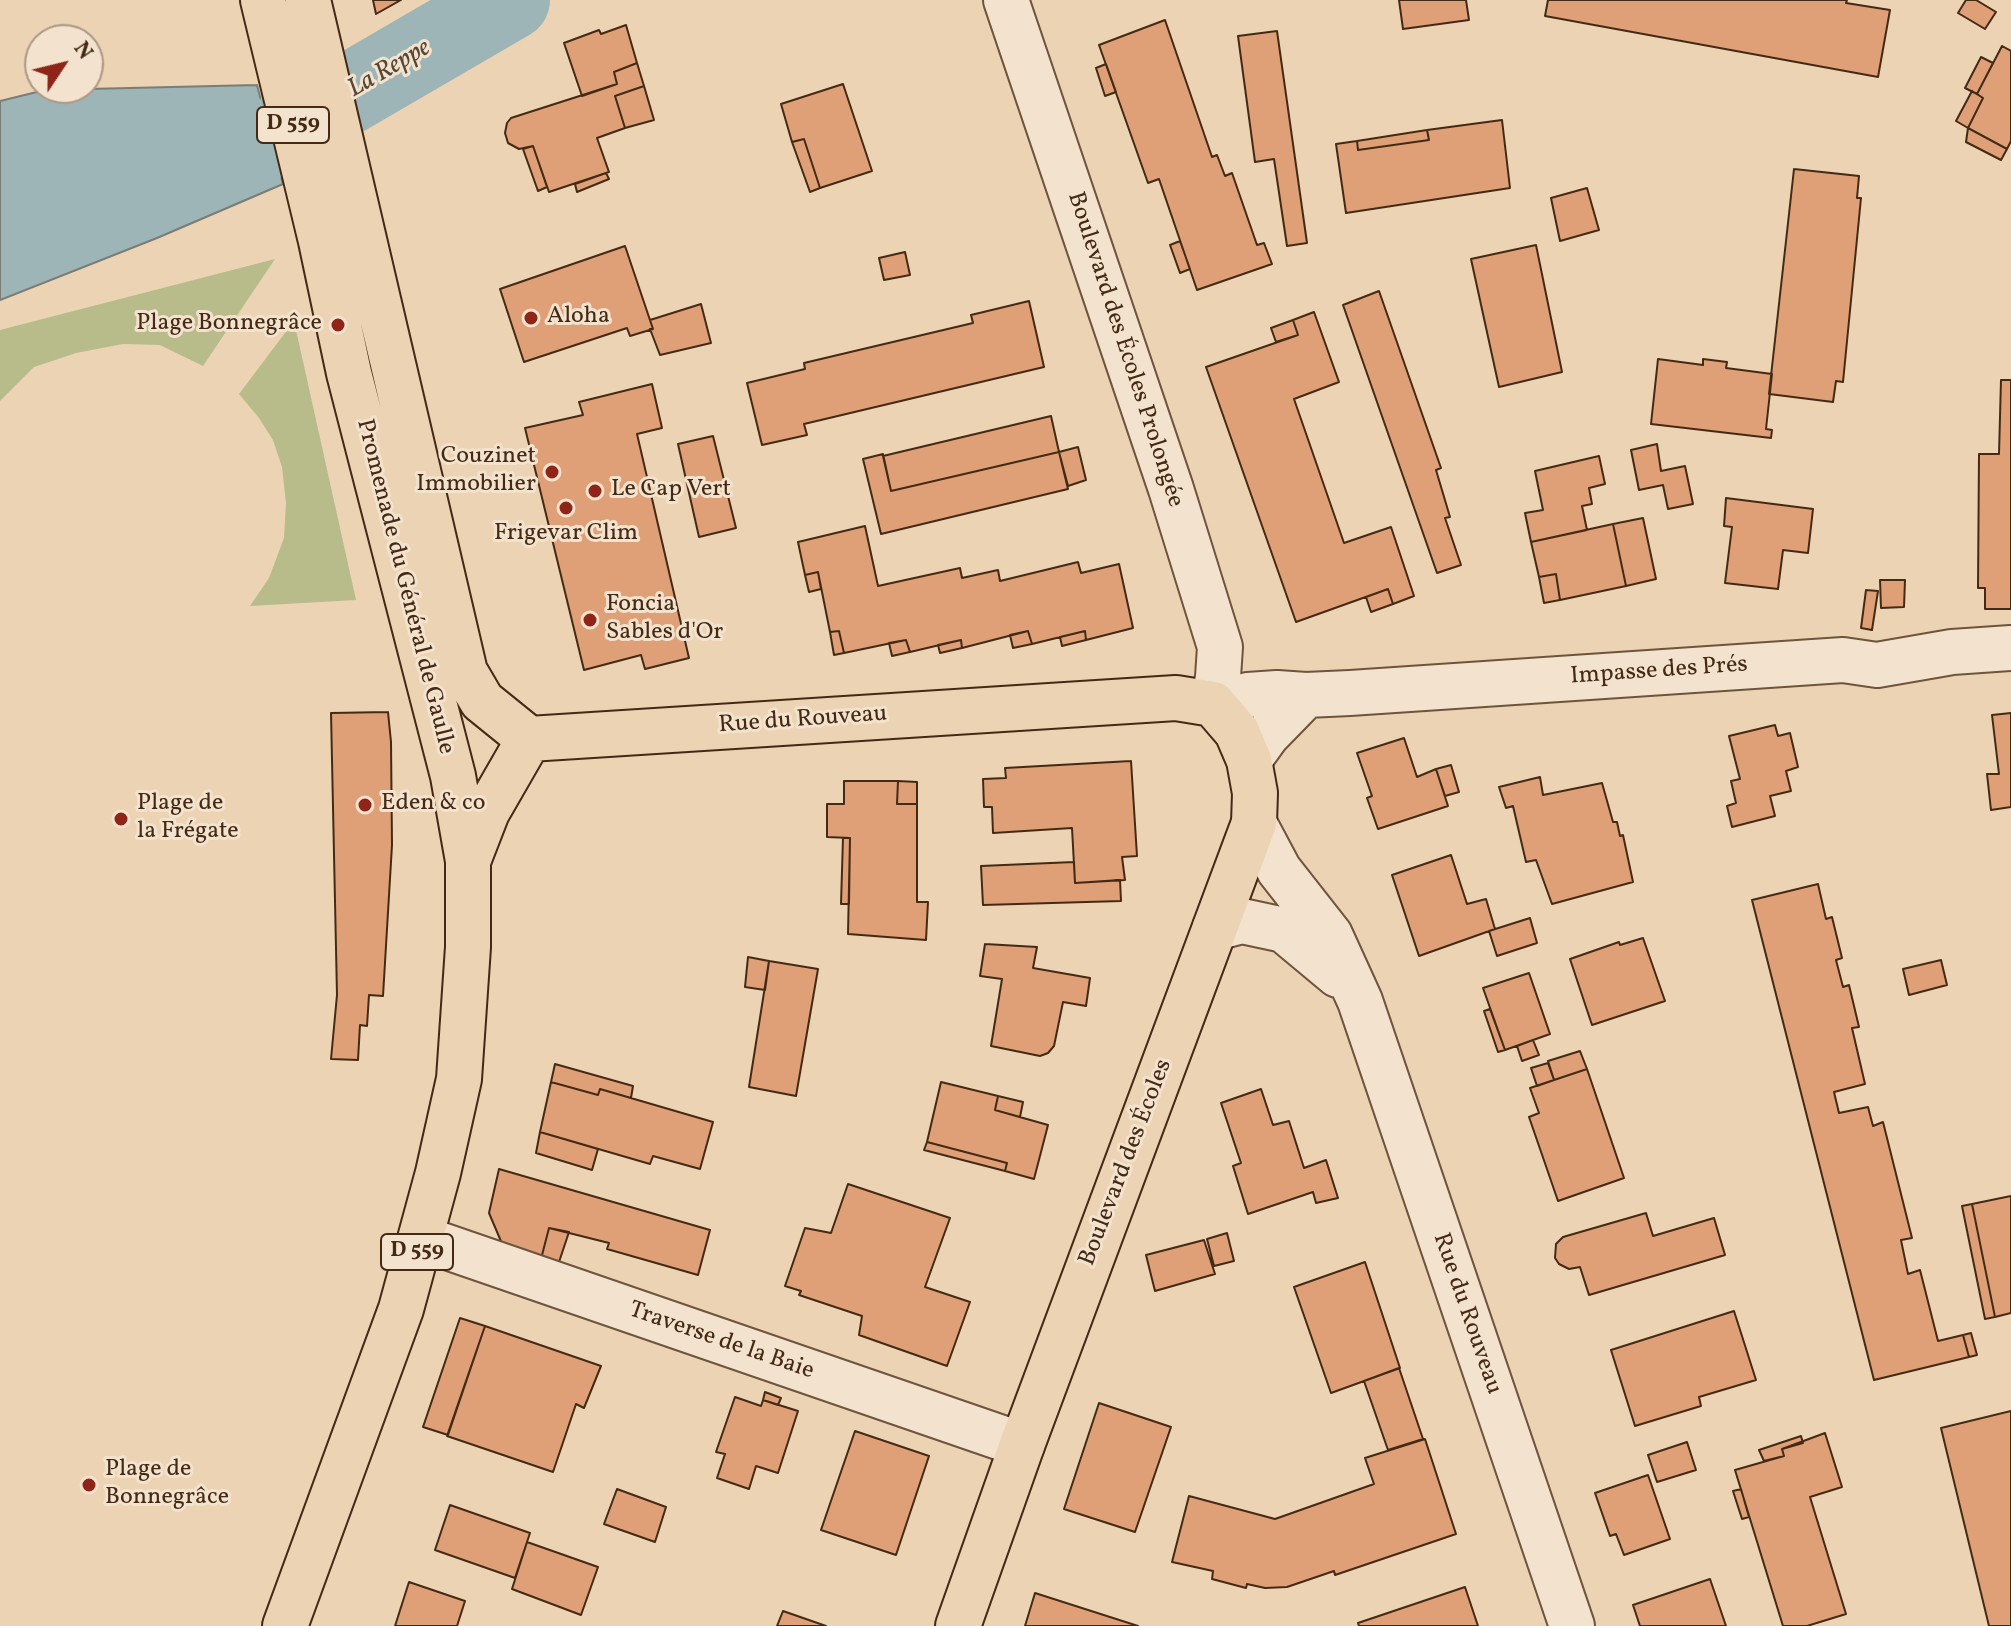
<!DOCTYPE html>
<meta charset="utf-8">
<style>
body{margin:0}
#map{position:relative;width:2011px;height:1626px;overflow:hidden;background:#ebd3b3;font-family:Vollkorn,serif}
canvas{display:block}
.north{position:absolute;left:24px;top:24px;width:80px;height:80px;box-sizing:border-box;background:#f2e2ce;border:2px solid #ac9884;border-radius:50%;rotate:55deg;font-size:22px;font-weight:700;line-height:32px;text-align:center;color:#442a15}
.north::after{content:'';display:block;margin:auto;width:28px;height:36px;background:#8f2418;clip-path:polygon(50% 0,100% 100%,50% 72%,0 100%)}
</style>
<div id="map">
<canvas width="2011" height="1626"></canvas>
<div class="north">N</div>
</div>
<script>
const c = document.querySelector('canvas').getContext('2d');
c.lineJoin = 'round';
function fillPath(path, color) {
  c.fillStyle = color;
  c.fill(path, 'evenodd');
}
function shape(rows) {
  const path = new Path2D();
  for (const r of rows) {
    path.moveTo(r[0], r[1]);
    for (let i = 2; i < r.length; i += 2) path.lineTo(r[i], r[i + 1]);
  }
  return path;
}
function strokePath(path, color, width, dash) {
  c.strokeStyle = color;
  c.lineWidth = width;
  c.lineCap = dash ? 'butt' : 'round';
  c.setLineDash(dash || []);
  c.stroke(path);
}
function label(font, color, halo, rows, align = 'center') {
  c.font = font + ' Vollkorn,serif';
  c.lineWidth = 6;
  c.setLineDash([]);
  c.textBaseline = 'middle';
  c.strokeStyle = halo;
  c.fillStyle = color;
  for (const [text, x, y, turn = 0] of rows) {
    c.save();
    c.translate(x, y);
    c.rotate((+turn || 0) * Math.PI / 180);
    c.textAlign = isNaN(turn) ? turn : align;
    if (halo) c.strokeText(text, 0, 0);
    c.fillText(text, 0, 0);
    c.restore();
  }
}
fillPath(shape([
 [275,259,203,366,160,345,123,344,76,353,34,367,0,401,0,330],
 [294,321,356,600,250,606,269,578,284,538,286,503,282,467,273,440,259,418,239,394]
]), '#b8bc8b');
const water = shape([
 [257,85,283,184,157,238,0,300,0,101,45,90,257,85]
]);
fillPath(water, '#9db5b7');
strokePath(water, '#797d76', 2);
strokePath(shape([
 [271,139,510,0]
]), '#9db5b7', 80);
const building = shape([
 [373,0,401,0,376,14,373,0],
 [1399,0,1466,0,1469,20,1403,29,1399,0],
 [1548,0,1847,0,1846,3,1890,10,1878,77,1545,16,1548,0],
 [1966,0,1976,0,1996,12,1985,29,1958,13,1966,0],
 [1165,20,1212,157,1217,155,1225,176,1232,173,1257,245,1264,243,1272,264,1197,290,1159,179,1148,183,1099,45,1165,20],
 [626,25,637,63,614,72,617,84,582,96,564,43,599,30,601,34,626,25],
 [1277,31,1307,243,1287,246,1274,159,1255,162,1238,36,1277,31],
 [2002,46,2011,51,2011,141,2007,149,1968,128,1983,98,1977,94,2002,46],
 [1981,57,1993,63,1977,94,1965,88,1981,57],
 [637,63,644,86,615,96,625,128,597,138,609,172,549,192,533,146,519,149,508,143,505,133,507,123,511,118,617,84,614,72,637,63],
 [1106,64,1116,92,1105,96,1096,68,1106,64],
 [843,84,872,171,820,188,804,139,792,142,781,104,843,84],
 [644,86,654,120,625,128,615,96,644,86],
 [1972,91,1983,98,1968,128,1956,121,1972,91],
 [1502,120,1510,188,1346,213,1336,144,1357,141,1358,150,1429,140,1427,130,1502,120],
 [1968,128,2007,149,2001,160,1966,142,1968,128],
 [1427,130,1429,140,1358,150,1357,141,1427,130],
 [804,139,820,188,810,192,792,142,804,139],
 [533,146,547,187,538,191,523,149,533,146],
 [1794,169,1859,176,1857,198,1861,198,1843,382,1836,381,1833,402,1769,394,1794,169],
 [606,173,609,179,577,192,575,184,606,173],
 [1587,188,1599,230,1560,241,1551,198,1587,188],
 [1180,241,1190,269,1180,273,1170,245,1180,241],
 [1536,245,1562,372,1499,387,1471,259,1536,245],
 [625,246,653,329,630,336,627,328,524,362,500,289,625,246],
 [905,252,910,275,884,280,879,258,905,252],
 [1379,291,1441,468,1436,470,1450,517,1445,518,1461,565,1437,573,1343,305,1379,291],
 [1029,301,1044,367,804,424,807,435,762,445,747,383,805,369,804,363,973,323,971,315,1029,301],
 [701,304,711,343,660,355,650,329,653,329,650,320,701,304],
 [1314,312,1339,382,1294,399,1344,543,1391,527,1414,596,1393,604,1388,589,1296,622,1206,367,1298,335,1293,320,1314,312],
 [1293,320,1298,335,1276,342,1271,328,1293,320],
 [1658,359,1703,365,1703,359,1727,362,1726,368,1772,374,1766,429,1772,430,1771,438,1651,424,1658,359],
 [2001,380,2011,380,2011,609,1985,609,1985,588,1978,588,1979,454,1999,454,2001,380],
 [652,384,662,428,637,434,689,658,645,669,641,655,584,670,525,428,583,415,579,402,652,384],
 [1051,416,1059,452,891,491,883,456,1051,416],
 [713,436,736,528,699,537,678,444,713,436],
 [1657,444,1661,471,1685,466,1693,504,1668,509,1663,485,1639,490,1631,450,1657,444],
 [1078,447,1086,480,1068,486,1059,452,1078,447],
 [1059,452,1068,489,881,534,863,459,883,454,891,491,1059,452],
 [1599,456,1605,484,1589,488,1592,504,1582,506,1587,530,1531,542,1525,513,1543,510,1535,471,1599,456],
 [1726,498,1813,509,1808,553,1783,550,1778,589,1725,583,1732,527,1724,526,1726,498],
 [1643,518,1656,579,1626,586,1613,524,1643,518],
 [1613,524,1626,586,1560,600,1556,574,1539,577,1531,542,1613,524],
 [865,526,878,586,960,568,962,578,998,570,1000,581,1078,562,1081,573,1119,564,1133,628,1086,640,1085,631,1032,644,1028,631,962,648,961,640,910,652,906,640,844,653,839,631,830,632,818,572,805,575,798,542,865,526],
 [818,572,821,589,809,592,805,575,818,572],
 [1556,574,1560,600,1544,603,1539,577,1556,574],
 [1880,580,1905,580,1904,607,1881,608,1880,580],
 [1388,589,1393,604,1371,612,1366,597,1388,589],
 [1866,590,1878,591,1872,630,1861,628,1866,590],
 [839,631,844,653,834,655,830,632,839,631],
 [1028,631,1032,644,1013,648,1010,635,1028,631],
 [1085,631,1086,640,1062,646,1060,637,1085,631],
 [906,640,910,652,892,656,889,643,906,640],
 [961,640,962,648,940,653,938,645,961,640],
 [388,712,391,742,392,845,383,996,369,995,367,1026,360,1025,358,1060,331,1059,337,995,331,713,388,712],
 [2011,713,2011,807,1991,810,1987,774,1999,774,1992,715,2011,713],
 [1775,725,1778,736,1790,733,1798,767,1786,771,1791,791,1770,796,1775,816,1732,827,1727,806,1736,803,1731,781,1740,779,1729,736,1775,725],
 [1404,738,1417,777,1436,769,1448,806,1378,829,1367,798,1372,796,1357,753,1404,738],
 [1131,761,1137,856,1122,857,1125,880,1075,883,1072,828,993,833,992,807,984,807,983,779,1006,778,1005,768,1131,761],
 [1451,765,1459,792,1445,796,1436,769,1451,765],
 [1540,777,1543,795,1602,783,1613,822,1617,822,1620,836,1623,835,1633,882,1552,904,1536,860,1526,862,1513,806,1506,808,1499,787,1540,777],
 [844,781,898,781,897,804,917,804,917,902,928,902,926,940,848,934,850,838,827,837,827,804,844,804,844,781],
 [898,781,917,782,917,804,897,804,898,781],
 [843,838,850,838,849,904,841,904,843,838],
 [1451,855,1467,904,1486,899,1495,929,1419,956,1392,875,1451,855],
 [1074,862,1075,883,1120,880,1121,901,983,905,981,866,1074,862],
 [1818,884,1826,919,1832,917,1842,958,1836,960,1843,987,1849,985,1859,1027,1852,1028,1865,1084,1834,1092,1839,1113,1868,1107,1873,1126,1883,1122,1912,1238,1901,1240,1908,1274,1920,1270,1938,1341,1963,1335,1969,1357,1874,1380,1752,900,1818,884],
 [1530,918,1537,943,1497,956,1489,931,1530,918],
 [1643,938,1665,1001,1592,1025,1570,959,1619,942,1620,945,1643,938],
 [985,944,1037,947,1033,968,1090,978,1086,1006,1063,1002,1054,1046,1048,1053,1040,1056,991,1046,1002,979,980,976,985,944],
 [748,957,769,961,765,990,745,987,748,957],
 [1941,960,1947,985,1909,995,1903,969,1941,960],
 [769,961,818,969,796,1096,749,1087,769,961],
 [1529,973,1550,1034,1505,1050,1483,988,1529,973],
 [1490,1009,1505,1050,1498,1052,1484,1011,1490,1009],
 [1533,1040,1539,1055,1522,1061,1517,1046,1533,1040],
 [1580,1051,1587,1069,1554,1080,1548,1061,1580,1051],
 [1548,1063,1554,1080,1537,1086,1531,1068,1548,1063],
 [555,1064,633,1086,631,1098,600,1089,598,1095,551,1082,555,1064],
 [1587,1069,1624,1178,1558,1201,1529,1117,1539,1113,1530,1088,1587,1069],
 [551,1082,598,1095,600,1089,713,1122,700,1169,653,1156,650,1164,540,1132,551,1082],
 [941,1082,998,1096,995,1110,1048,1125,1034,1179,1005,1171,1007,1163,927,1142,941,1082],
 [1261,1089,1273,1125,1289,1121,1304,1168,1326,1160,1338,1198,1316,1203,1313,1192,1248,1214,1233,1166,1241,1163,1221,1103,1261,1089],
 [998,1096,1023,1102,1020,1117,995,1110,998,1096],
 [540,1132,598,1149,592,1170,536,1153,540,1132],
 [927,1142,1007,1163,1005,1171,924,1150,927,1142],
 [499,1169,710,1230,698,1275,607,1249,609,1243,549,1228,541,1259,503,1246,489,1213,499,1169],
 [848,1184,950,1218,925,1287,970,1302,947,1366,859,1335,862,1316,799,1295,801,1291,785,1286,805,1228,831,1233,848,1184],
 [2011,1196,2011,1313,1995,1317,1972,1204,2011,1196],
 [1972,1204,1995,1317,1985,1319,1962,1206,1972,1204],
 [1646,1213,1653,1236,1714,1218,1725,1255,1589,1295,1580,1267,1569,1269,1559,1264,1555,1258,1556,1244,1563,1237,1646,1213],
 [549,1228,569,1232,558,1265,541,1259,549,1228],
 [1227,1233,1234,1261,1214,1266,1207,1239,1227,1233],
 [1204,1240,1215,1274,1155,1291,1146,1255,1204,1240],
 [1365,1262,1400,1368,1331,1393,1294,1287,1365,1262],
 [1734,1311,1756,1380,1699,1397,1701,1406,1635,1426,1611,1350,1734,1311],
 [460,1318,485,1326,448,1435,423,1427,460,1318],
 [485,1326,601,1366,584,1408,576,1404,553,1472,447,1436,485,1326],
 [1971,1333,1977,1355,1969,1357,1963,1335,1971,1333],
 [1399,1368,1423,1439,1388,1450,1364,1381,1399,1368],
 [765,1392,781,1398,778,1405,763,1400,765,1392],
 [735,1397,761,1406,763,1400,798,1411,778,1473,756,1466,749,1489,717,1478,725,1454,716,1452,735,1397],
 [1099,1403,1171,1427,1135,1532,1064,1509,1099,1403],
 [2011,1411,2011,1626,1989,1626,1941,1428,2011,1411],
 [855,1431,929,1456,896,1555,821,1530,855,1431],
 [1825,1433,1842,1487,1810,1497,1846,1614,1807,1626,1783,1626,1735,1470,1784,1456,1782,1449,1825,1433],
 [1801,1436,1803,1443,1782,1449,1784,1456,1764,1461,1759,1450,1801,1436],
 [1425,1439,1456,1534,1335,1575,1334,1571,1287,1587,1265,1588,1247,1584,1246,1588,1212,1579,1213,1571,1172,1562,1189,1496,1275,1519,1374,1484,1365,1458,1425,1439],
 [1687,1442,1696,1470,1657,1482,1648,1455,1687,1442],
 [1648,1475,1670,1539,1624,1555,1616,1534,1610,1536,1595,1493,1648,1475],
 [617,1489,666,1507,655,1542,604,1524,617,1489],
 [1741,1489,1749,1517,1742,1519,1733,1491,1741,1489],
 [450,1505,530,1533,515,1578,435,1550,450,1505],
 [527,1542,598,1567,581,1615,512,1589,527,1542],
 [1710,1579,1726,1626,1640,1626,1633,1605,1710,1579],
 [409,1582,465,1601,457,1626,395,1626,409,1582],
 [1465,1587,1478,1626,1359,1626,1358,1623,1465,1587],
 [1035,1593,1138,1626,1025,1626,1035,1593],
 [783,1611,826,1626,777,1626,783,1611]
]);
fillPath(building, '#dfa078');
strokePath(building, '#442a15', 2);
const minor = shape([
 [1006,0,1171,489,1220,647,1218,677,1213,704,1248,695,1277,693,1306,695,1350,693,1843,660,1877,665,1952,652,2011,648],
 [1249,760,1267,735,1306,695],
 [1254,823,1279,870,1330,935,1360,1001,1572,1626],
 [1215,928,1242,921,1284,930,1338,975],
 [421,1238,1022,1445]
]);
const major = shape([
 [263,0,321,241,349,373,453,776,468,861,468,947,459,1079,438,1173,401,1309,285,1626],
 [308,0,465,672,482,701,529,739],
 [529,739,1176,698,1213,704,1237,732,1249,760,1255,793,1254,823,1022,1445,958,1626],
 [468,861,487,812,529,739]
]);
strokePath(minor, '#6e543c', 48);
strokePath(major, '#442a15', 48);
strokePath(minor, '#f2e2ce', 44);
strokePath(major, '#ebd3b3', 44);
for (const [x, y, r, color] of [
 [531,318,8,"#8f2418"],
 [338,325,8,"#8f2418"],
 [552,472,8,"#8f2418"],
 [595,491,8,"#8f2418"],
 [566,508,8,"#8f2418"],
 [590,620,8,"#8f2418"],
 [365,805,8,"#8f2418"],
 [121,819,8,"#8f2418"],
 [89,1485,8,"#8f2418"]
]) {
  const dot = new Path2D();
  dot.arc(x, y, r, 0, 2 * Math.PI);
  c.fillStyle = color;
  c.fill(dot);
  strokePath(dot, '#f2e2ce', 3);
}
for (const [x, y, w] of [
 [293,125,72],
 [417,1252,72]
]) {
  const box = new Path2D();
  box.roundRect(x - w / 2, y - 18, w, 36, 6);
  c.fillStyle = '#f2e2ce';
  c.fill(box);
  strokePath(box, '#442a15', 2);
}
label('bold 22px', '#442a15', null, [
 ["D 559",293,125],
 ["D 559",417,1252]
]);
label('24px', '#442a15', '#f2e2ce', [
 ["Aloha",547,318],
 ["Plage Bonnegrâce",322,325,"right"],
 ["Couzinet",536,458,"right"],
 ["Immobilier",536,486,"right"],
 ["Le Cap Vert",611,491],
 ["Frigevar Clim",566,535,"center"],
 ["Foncia",606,606],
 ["Sables d'Or",606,634],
 ["Plage de",137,805],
 ["la Frégate",137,833],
 ["Eden & co",381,805],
 ["Plage de",105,1471],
 ["Bonnegrâce",105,1499]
], 'left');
label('24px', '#442a15', '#f2e2ce', [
 ["Boulevard des Écoles Prolongée",1124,350,72],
 ["Promenade du Général de Gaulle",404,587,76],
 ["Impasse des Prés",1659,672,-4],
 ["Rue du Rouveau",803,721,-4],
 ["Boulevard des Écoles",1127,1163,-69],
 ["Rue du Rouveau",1466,1314,71],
 ["Traverse de la Baie",721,1342,19]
]);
label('italic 26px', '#564635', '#f2e2ce', [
 ["La Reppe",390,70,-30]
]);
</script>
